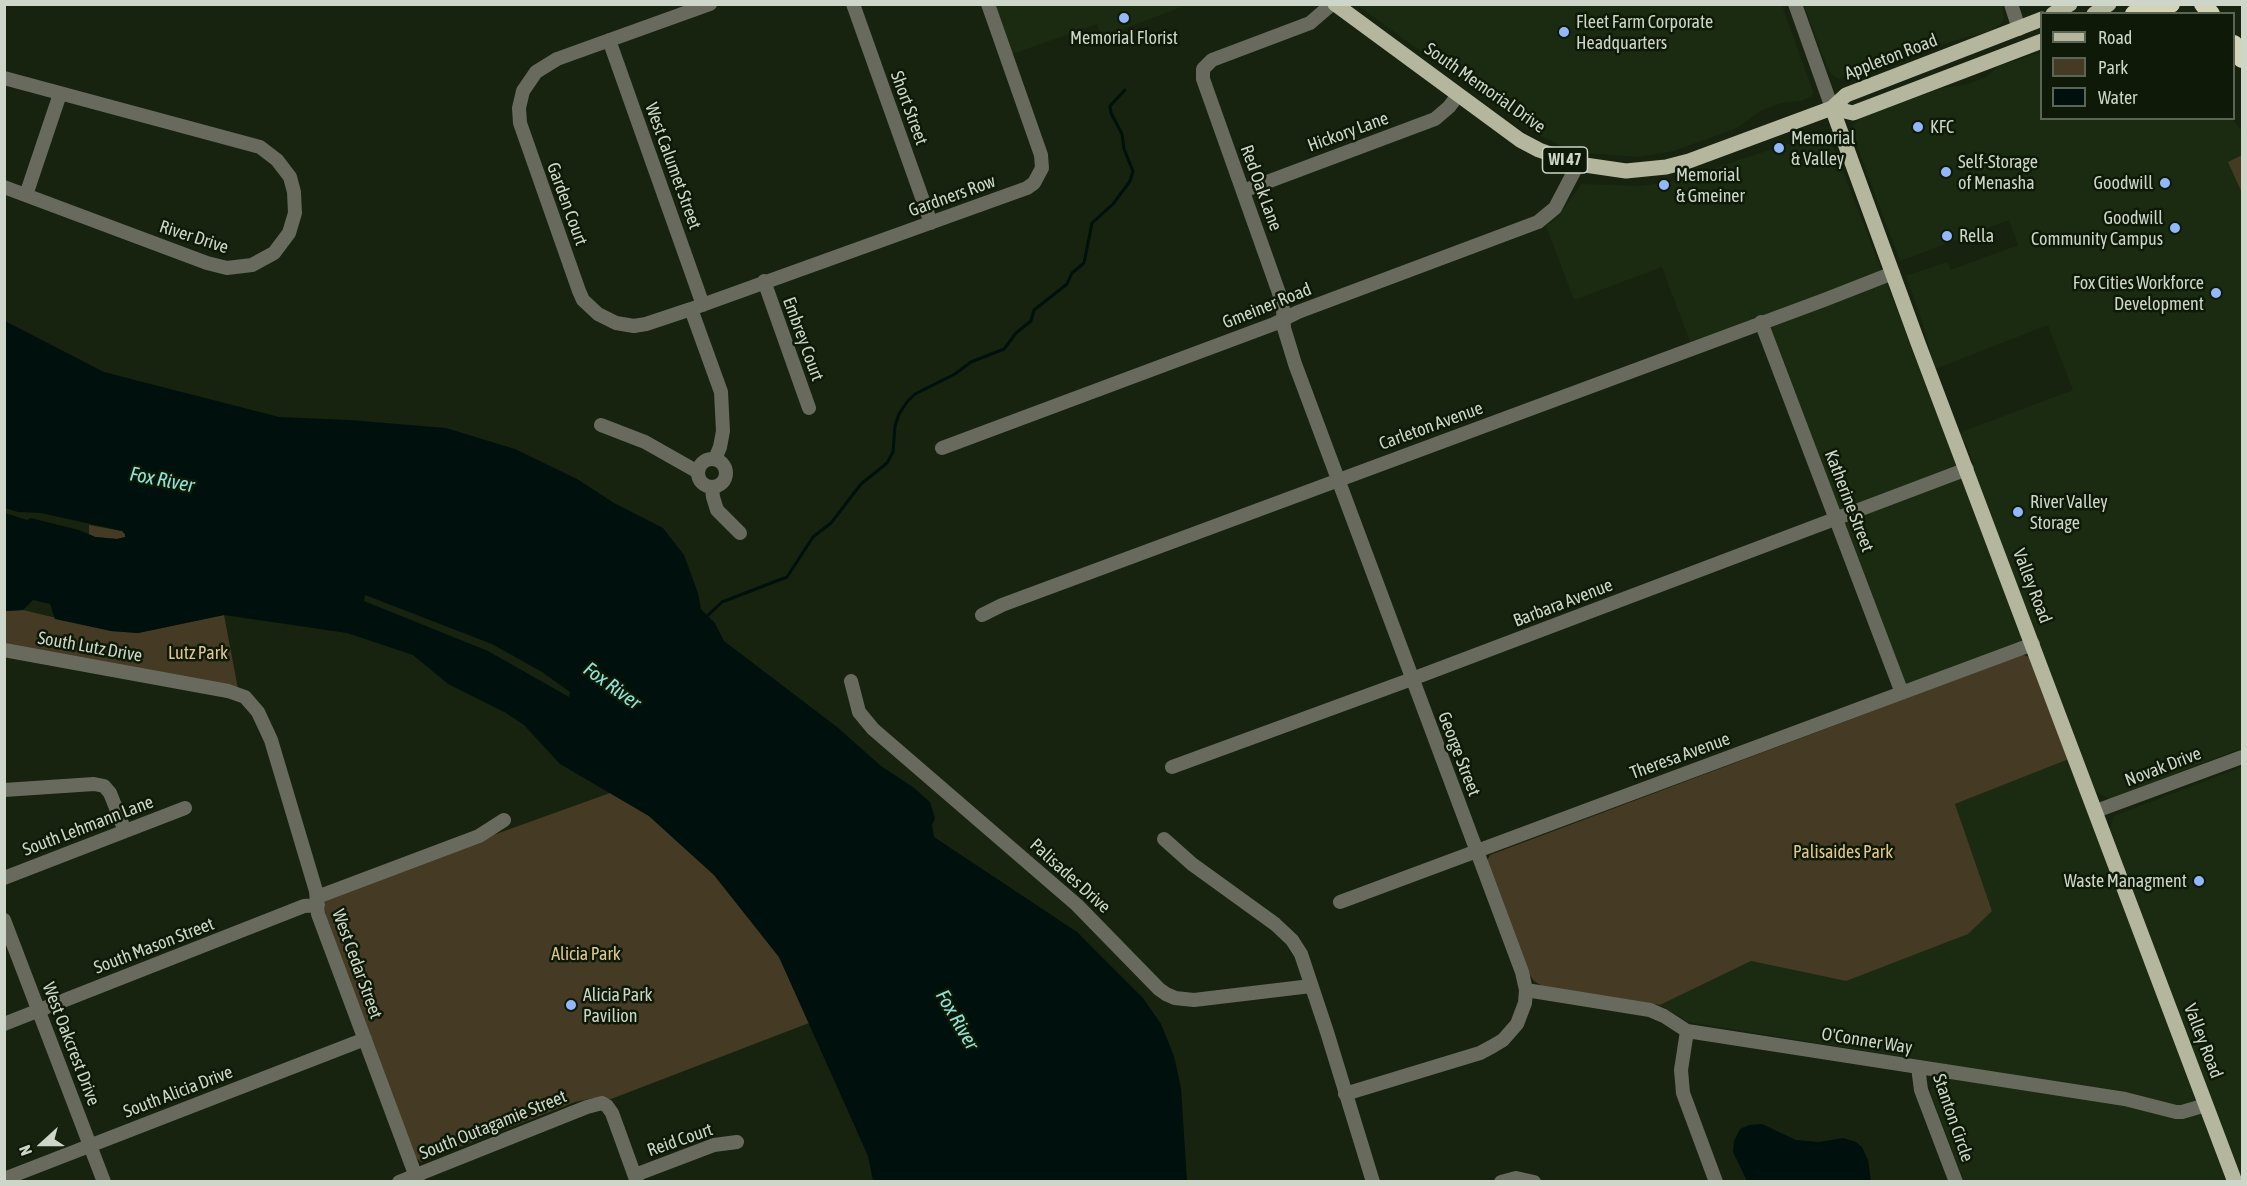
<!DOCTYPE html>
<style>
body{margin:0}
#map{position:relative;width:2247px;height:1186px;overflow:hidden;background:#17230f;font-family:"Asap Condensed",sans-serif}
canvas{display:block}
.frame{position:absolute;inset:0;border:6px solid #cdd6c9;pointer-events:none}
.legend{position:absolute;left:2040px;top:12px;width:195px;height:108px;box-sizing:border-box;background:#0e1a07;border:2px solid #5a6555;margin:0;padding:8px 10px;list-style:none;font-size:18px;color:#cdd6c9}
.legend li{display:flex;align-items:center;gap:12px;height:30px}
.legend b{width:30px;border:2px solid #5a6555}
.north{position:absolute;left:12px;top:1114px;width:60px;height:60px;-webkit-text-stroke:4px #0e1a07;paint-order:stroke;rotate:249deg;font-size:16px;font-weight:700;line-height:24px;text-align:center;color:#cdd6c9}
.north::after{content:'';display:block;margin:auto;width:21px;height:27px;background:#cdd6c9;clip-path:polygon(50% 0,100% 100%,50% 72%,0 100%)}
</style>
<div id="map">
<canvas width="2247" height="1186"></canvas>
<div class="frame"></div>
<ul class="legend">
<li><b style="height:8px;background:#b5b69e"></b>Road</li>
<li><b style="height:16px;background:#453a24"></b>Park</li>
<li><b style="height:16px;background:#00100d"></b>Water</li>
</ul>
<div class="north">N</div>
</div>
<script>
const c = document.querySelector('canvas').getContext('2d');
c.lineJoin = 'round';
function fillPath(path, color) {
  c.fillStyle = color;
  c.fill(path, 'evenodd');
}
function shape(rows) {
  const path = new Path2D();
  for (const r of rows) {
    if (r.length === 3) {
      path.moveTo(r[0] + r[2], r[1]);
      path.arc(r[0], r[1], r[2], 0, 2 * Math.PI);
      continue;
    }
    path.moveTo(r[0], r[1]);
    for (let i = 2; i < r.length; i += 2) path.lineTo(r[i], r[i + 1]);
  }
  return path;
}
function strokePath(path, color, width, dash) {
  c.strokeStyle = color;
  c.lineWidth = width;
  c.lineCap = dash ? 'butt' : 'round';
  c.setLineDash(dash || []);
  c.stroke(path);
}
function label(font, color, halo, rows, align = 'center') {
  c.font = font + ' "Asap Condensed",sans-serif';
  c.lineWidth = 5;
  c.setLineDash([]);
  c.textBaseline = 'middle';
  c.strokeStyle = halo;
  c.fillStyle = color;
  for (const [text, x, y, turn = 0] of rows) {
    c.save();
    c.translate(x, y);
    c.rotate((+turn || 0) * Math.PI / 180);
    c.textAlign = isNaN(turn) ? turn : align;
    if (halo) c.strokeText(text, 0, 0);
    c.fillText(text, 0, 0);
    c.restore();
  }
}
fillPath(shape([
 [990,5,1187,5,1102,37,1097,24,1007,56],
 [1357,5,1782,5,1813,92,1812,96,1801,101,1781,103,1760,111,1737,128,1674,151,1637,157,1590,153,1559,145,1528,129],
 [1804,5,2002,5,2004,16,2002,23,1990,31,1917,51,1839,79,1831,74,1827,67],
 [2041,52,2042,118,2232,119,2242,131,2242,748,2110,799,2094,791,1974,472,1975,467,1967,446,1959,433,2073,390,2048,325,1935,369,1922,321,1906,276,1947,262,1951,270,2018,245,2009,220,1900,261,1852,133,1852,127,1861,117,1942,88,1966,85,1986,77,1999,66],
 [1811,136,1818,136,1827,141,1833,146,1837,156,2026,641,1903,686,1764,317,1690,342,1662,267,1574,300,1546,226,1558,217,1581,184,1639,186,1665,183,1691,176],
 [2069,759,2226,1181,1964,1181,1931,1094,1931,1089,1935,1081,1935,1062,1688,1022,1660,1005,1751,961,1846,981,1992,911,1955,804],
 [2242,767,2242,1181,2110,829,2114,816]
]), '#1b2b11');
fillPath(shape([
 [2242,155,2242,193,2228,162],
 [89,525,122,531,125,534,125,537,117,539,95,537,89,534],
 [23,610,111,631,138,633,224,615,239,694,5,650,4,611],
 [2024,655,2029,657,2069,759,1955,804,1992,911,1968,934,1846,981,1751,961,1660,1005,1542,986,1534,981,1529,974,1487,861,1490,855,2019,656],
 [610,793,649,816,714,875,779,957,809,1023,611,1099,594,1098,575,1102,421,1162,416,1158,326,919,324,901,471,843]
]), '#453a24');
fillPath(shape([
 [5,321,104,372,279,417,350,420,446,428,515,449,577,479,614,503,663,528,684,555,698,593,701,609,715,623,724,641,837,727,881,766,913,787,930,802,935,818,932,825,934,837,1077,932,1143,998,1161,1024,1174,1056,1181,1088,1187,1181,873,1181,868,1156,779,957,714,875,649,816,560,764,524,725,506,713,448,684,413,655,347,633,224,615,138,633,111,631,55,619,50,604,33,600,23,610,5,611,5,513,27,520,31,518,79,530,95,537,117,539,125,537,125,534,122,531,41,513,18,512,5,508],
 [365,595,492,644,542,672,570,692,569,697,488,651,364,601],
 [1762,1124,1796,1140,1819,1142,1843,1138,1856,1142,1862,1147,1868,1160,1871,1181,1747,1181,1733,1152,1734,1141,1740,1129,1749,1125]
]), '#00100d');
strokePath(shape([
 [706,617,722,602,787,577,813,537,831,523,861,484,887,463,893,452,895,426,899,414,907,402,915,394,955,374,971,362,1004,349,1016,333,1031,321,1034,310,1067,284,1072,273,1084,263,1092,223,1113,204,1130,181,1133,171,1124,149,1122,134,1111,113,1110,106,1125,90]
]), '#00100d', 3);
strokePath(shape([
 [710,4,557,59,536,72,523,91,519,108,520,123,579,291,583,300,598,314,616,323,634,326,646,324,691,309,1027,188,1034,183,1042,168,1041,155,988,4],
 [853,4,931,223],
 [1332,4,1310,23,1212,60,1203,69,1203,79,1279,293,1283,309,1284,328,1295,364,1522,972,1526,990,1525,1003,1517,1024,1503,1040,1493,1046,1480,1053,1345,1094],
 [1795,4,1832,108],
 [2011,4,2019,29],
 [609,40,703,305],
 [4,78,260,147,277,160,290,177,294,192,295,213,289,233,274,253,252,265,227,268,207,263,4,187],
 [1243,191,1435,119,1449,107,1458,95],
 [26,195,60,94],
 [764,281,809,408],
 [691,309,721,392,723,431,720,447,715,459],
 [1761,322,1902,693],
 [601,425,645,442,698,472],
 [942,448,1274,324,1298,312,1538,222,1555,208,1578,164],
 [712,473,14],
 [712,488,713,497,717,510,740,533],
 [982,615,1002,605,1824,300,1893,273],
 [4,650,228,691,245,697,258,712,271,740,316,891,318,914,418,1182],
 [851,681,859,712,873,729,1077,905,1159,989,1166,994,1175,998,1194,1000,1311,986],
 [1172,767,1412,679,1967,469],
 [4,790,94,784,104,786,110,793,125,831],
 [2096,811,2242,757],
 [1164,839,1192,864,1275,924,1292,940,1301,954,1327,1032,1373,1182],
 [4,878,185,808],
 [317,897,479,836,504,820],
 [1340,902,2033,644],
 [4,920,104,1182],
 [1526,990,1650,1010,1664,1016,1687,1031,2125,1099,2176,1112,2182,1112,2206,1105],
 [4,1024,304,906,318,905],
 [1687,1031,1681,1070,1683,1093,1716,1182],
 [1918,1067,1921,1090,1956,1182],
 [635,1175,714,1145,737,1142],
 [4,1179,365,1039],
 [399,1182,587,1107,602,1103,607,1106,612,1113,637,1182],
 [1501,1182,1516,1178,1534,1182]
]), '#696a5e', 14);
strokePath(shape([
 [1335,4,1520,140,1539,150,1578,164,1626,171,1666,167,1689,161,1832,108,1846,95,2042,19],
 [2053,14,2070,4],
 [2094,14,2109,4],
 [1832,108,1918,343,2235,1182],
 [1832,108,1853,113,2042,41]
]), '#b5b69e', 15);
strokePath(shape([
 [2203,4,2211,14],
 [2134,14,2171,4],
 [2234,44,2242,59]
]), '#d3d4b7', 18);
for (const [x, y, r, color] of [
 [1124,18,6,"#92b7fd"],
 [1564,32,6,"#92b7fd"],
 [1918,127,6,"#92b7fd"],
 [1779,148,6,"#92b7fd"],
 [1946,172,6,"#92b7fd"],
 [2165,183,6,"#92b7fd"],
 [1664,185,6,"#92b7fd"],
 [2175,228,6,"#92b7fd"],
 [1947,236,6,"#92b7fd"],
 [2216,293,6,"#92b7fd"],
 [2018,512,6,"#92b7fd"],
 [2199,881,6,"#92b7fd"],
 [571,1005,6,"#92b7fd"]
]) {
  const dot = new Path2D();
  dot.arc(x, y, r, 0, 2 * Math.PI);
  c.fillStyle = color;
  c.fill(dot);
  strokePath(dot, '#0e1a07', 2);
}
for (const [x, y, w] of [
 [1565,160,45]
]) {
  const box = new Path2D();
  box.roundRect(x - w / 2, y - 13, w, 26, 4.5);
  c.fillStyle = '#0e1a07';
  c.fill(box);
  strokePath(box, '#cdd6c9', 1.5);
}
label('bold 16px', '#cdd6c9', null, [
 ["WI 47",1565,160]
]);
label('18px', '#cdd6c9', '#0e1a07', [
 ["Fleet Farm Corporate",1576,22],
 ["Headquarters",1576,43],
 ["Memorial Florist",1124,38,"center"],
 ["KFC",1930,127],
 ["Memorial",1791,138],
 ["& Valley",1791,159],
 ["Self-Storage",1958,162],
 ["of Menasha",1958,183],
 ["Memorial",1676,175],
 ["& Gmeiner",1676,196],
 ["Goodwill",2153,183,"right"],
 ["Goodwill",2163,218,"right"],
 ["Community Campus",2163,239,"right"],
 ["Rella",1959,236],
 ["Fox Cities Workforce",2204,283,"right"],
 ["Development",2204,304,"right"],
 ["River Valley",2030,502],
 ["Storage",2030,523],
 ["Waste Managment",2187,881,"right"],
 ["Alicia Park",583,995],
 ["Pavilion",583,1016]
], 'left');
label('18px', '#cdd6c9', '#0e1a07', [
 ["Appleton Road",1891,57,-21],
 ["South Memorial Drive",1485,88,35],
 ["Short Street",909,108,70],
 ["Hickory Lane",1348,132,-20],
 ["West Calumet Street",673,166,70],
 ["Red Oak Lane",1261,188,70],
 ["Gardners Row",952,196,-20],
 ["Garden Court",567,204,70],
 ["River Drive",194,237,18],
 ["Gmeiner Road",1267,306,-22],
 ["Embrey Court",803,339,70],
 ["Carleton Avenue",1431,426,-20],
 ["Katherine Street",1849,501,69],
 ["Valley Road",2032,586,69],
 ["Barbara Avenue",1563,603,-21],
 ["South Lutz Drive",90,647,10],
 ["George Street",1459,754,69],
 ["Theresa Avenue",1680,756,-20],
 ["Novak Drive",2163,767,-21],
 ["South Lehmann Lane",88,826,-21],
 ["Palisades Drive",1070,876,42],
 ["South Mason Street",154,946,-21],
 ["West Cedar Street",357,964,70],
 ["O'Conner Way",1867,1041,9],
 ["Valley Road",2203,1041,69],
 ["West Oakcrest Drive",71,1044,69],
 ["South Alicia Drive",178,1092,-21],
 ["Stanton Circle",1953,1118,71],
 ["South Outagamie Street",493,1125,-22],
 ["Reid Court",680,1140,-19]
]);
label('18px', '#e3c68d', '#0e1a07', [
 ["Lutz Park",198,653],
 ["Palisaides Park",1843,852],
 ["Alicia Park",586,954]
]);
label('italic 20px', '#91e2d8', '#0e1a07', [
 ["Fox River",162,480,11],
 ["Fox River",612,686,36],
 ["Fox River",957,1020,60]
]);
</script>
